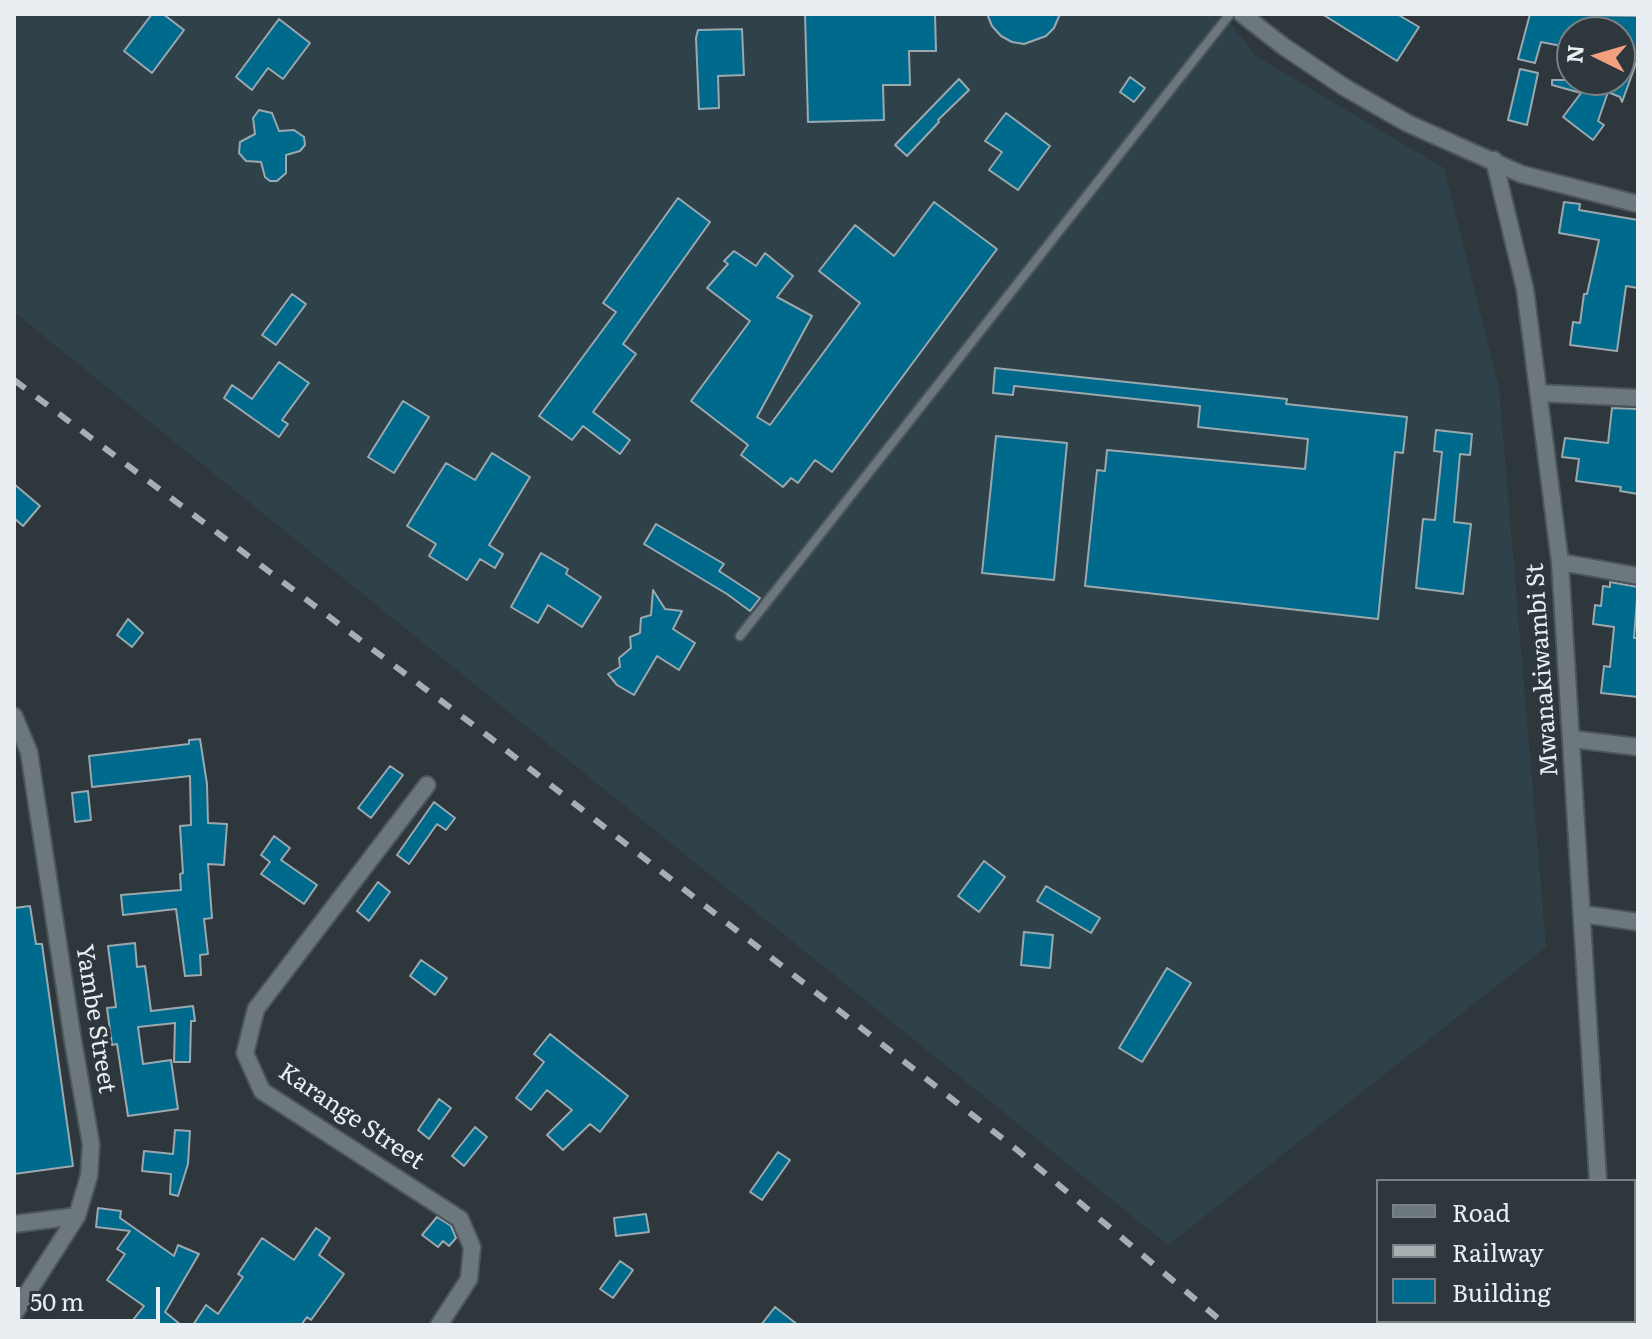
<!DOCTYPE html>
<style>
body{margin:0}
#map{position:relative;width:1652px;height:1339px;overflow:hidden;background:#2d373c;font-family:Literata,serif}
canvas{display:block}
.frame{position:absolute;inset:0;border:16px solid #e8eef1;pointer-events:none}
.legend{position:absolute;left:1376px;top:1179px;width:260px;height:144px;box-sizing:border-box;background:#2d373c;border:2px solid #788084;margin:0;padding:10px 14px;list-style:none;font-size:24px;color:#e8eef1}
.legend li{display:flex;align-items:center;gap:16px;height:40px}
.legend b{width:40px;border:2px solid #788084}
.north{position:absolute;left:1556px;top:16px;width:80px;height:80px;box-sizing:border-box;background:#2d373c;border:2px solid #788084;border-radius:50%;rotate:275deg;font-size:22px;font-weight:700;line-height:32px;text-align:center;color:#e8eef1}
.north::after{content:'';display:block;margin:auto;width:28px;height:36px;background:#f2a07f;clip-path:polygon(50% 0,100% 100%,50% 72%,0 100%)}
.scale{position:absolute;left:16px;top:1287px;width:144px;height:36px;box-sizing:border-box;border:4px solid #e8eef1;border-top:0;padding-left:10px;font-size:24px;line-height:28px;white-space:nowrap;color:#e8eef1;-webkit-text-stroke:6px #2d373c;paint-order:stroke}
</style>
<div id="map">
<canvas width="1652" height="1339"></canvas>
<div class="frame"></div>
<ul class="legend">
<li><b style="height:10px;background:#6c787e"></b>Road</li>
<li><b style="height:10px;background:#a8afb3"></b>Railway</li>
<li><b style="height:22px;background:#006a8c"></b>Building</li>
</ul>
<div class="north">N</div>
<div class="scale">50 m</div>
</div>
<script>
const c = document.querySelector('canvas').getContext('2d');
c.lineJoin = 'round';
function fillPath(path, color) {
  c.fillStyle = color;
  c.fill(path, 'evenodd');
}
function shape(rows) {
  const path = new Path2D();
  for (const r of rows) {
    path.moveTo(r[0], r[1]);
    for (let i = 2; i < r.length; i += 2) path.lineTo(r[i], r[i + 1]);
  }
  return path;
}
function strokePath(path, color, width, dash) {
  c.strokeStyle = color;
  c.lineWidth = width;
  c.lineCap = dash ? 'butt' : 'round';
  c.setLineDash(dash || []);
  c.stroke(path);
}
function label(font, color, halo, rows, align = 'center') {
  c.font = font + ' Literata,serif';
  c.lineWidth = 7;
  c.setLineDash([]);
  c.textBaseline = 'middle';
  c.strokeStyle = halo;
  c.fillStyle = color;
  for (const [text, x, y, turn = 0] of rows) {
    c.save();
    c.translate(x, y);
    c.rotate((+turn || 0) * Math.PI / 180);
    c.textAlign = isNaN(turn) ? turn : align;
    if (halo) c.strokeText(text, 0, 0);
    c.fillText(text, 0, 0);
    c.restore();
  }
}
fillPath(shape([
 [14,14,1223,14,1257,57,1444,168,1499,388,1546,947,1168,1245,14,312]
]), '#304249');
const building = shape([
 [152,14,163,14,184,30,152,73,124,51,152,14],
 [805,14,935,14,936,51,909,51,910,85,883,85,884,120,808,122,805,14],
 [987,14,1060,14,1054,28,1046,36,1024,44,1012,42,1001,36,992,26,987,14],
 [1322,14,1397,14,1419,27,1397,61,1322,14],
 [1530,14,1638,16,1638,58,1622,102,1620,97,1608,92,1598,121,1604,125,1593,140,1563,117,1581,93,1552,85,1552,80,1620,80,1620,32,1572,32,1572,48,1541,42,1535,63,1518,59,1530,14],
 [279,19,310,43,283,79,268,68,252,90,236,77,279,19],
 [742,29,744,75,718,76,719,108,699,109,696,38,698,30,742,29],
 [1520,69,1538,73,1527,125,1508,120,1520,69],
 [1130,77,1145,88,1134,102,1120,92,1130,77],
 [959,79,969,90,938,120,939,122,907,156,895,145,959,79],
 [259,110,272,113,279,131,294,130,304,137,305,145,300,151,286,155,286,173,277,181,270,181,265,177,261,162,246,161,239,153,240,142,255,134,253,118,259,110],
 [1006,113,1050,146,1018,190,989,170,1002,152,985,141,1006,113],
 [678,198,710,222,623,344,636,354,593,412,630,440,620,454,583,426,572,440,539,416,616,312,603,303,678,198],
 [934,202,997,249,832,472,815,460,798,483,791,478,783,487,741,455,748,445,691,401,750,321,707,288,728,264,724,261,734,251,756,266,765,253,793,276,777,297,812,316,757,417,770,425,860,303,819,271,855,225,894,256,934,202],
 [1564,202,1580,204,1579,210,1638,220,1638,288,1626,286,1617,351,1570,345,1573,322,1580,323,1584,294,1587,294,1599,240,1559,233,1564,202],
 [292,294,306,304,276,345,262,335,292,294],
 [279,362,309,383,282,420,288,424,279,437,224,398,232,385,252,399,279,362],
 [995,368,1287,399,1286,404,1407,417,1403,453,1395,452,1378,619,1085,586,1097,470,1105,471,1107,450,1305,469,1308,439,1198,427,1200,406,1014,386,1013,395,993,393,995,368],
 [403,401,429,417,394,473,368,457,403,401],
 [1612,408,1638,409,1638,494,1620,491,1621,487,1576,481,1579,459,1562,457,1565,438,1608,443,1612,408],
 [1436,430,1472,434,1470,455,1460,454,1454,522,1471,524,1463,594,1416,588,1423,519,1435,520,1442,452,1434,451,1436,430],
 [996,436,1067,443,1054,580,982,573,996,436],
 [492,453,530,477,489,545,503,554,495,568,480,559,467,580,429,556,436,544,407,526,446,463,475,480,492,453],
 [14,484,40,506,23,526,14,518,14,484],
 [656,524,724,564,719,571,760,598,750,611,727,594,644,544,656,524],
 [541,553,568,569,566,574,601,597,582,627,548,605,538,623,511,607,541,553],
 [1610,582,1638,587,1634,638,1638,638,1638,697,1601,693,1604,666,1610,667,1614,627,1593,624,1595,605,1601,606,1603,586,1610,587,1610,582],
 [653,590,665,609,682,611,673,629,695,643,679,670,657,656,634,695,617,685,608,674,620,667,619,658,631,648,630,637,640,633,641,618,651,615,653,590],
 [128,619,143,633,132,647,117,635,128,619],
 [200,739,207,784,208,823,227,824,224,865,208,864,212,918,204,919,208,954,200,955,201,975,185,976,176,909,123,915,121,895,181,890,180,874,183,873,180,826,191,825,190,776,92,787,89,756,189,744,189,740,200,739],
 [390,766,403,775,371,818,358,808,390,766],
 [88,791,91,820,75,822,72,793,88,791],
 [434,802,455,818,446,830,437,824,409,864,397,855,434,802],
 [274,836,290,848,281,860,317,885,304,904,261,874,270,862,261,855,274,836],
 [984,861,1005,877,979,912,958,896,984,861],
 [378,882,390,892,369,921,357,911,378,882],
 [1046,886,1100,918,1091,933,1037,901,1046,886],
 [30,906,36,944,42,944,73,1166,14,1174,14,908,30,906],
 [1024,932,1053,935,1050,968,1021,965,1024,932],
 [135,943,137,967,145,966,151,1011,193,1006,195,1021,191,1021,190,1062,174,1062,175,1023,138,1027,143,1064,171,1060,178,1109,128,1116,117,1044,112,1045,107,1008,116,1007,108,946,135,943],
 [421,960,447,978,435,995,410,976,421,960],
 [1167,968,1191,983,1142,1062,1119,1048,1167,968],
 [550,1034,628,1096,600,1132,590,1124,563,1150,547,1135,572,1110,547,1090,531,1110,516,1098,544,1062,534,1054,550,1034],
 [439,1099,451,1108,429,1139,418,1130,439,1099],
 [475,1127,487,1137,464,1166,452,1156,475,1127],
 [175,1130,190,1131,188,1164,178,1196,170,1194,171,1174,142,1171,144,1151,173,1154,175,1130],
 [778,1152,790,1160,762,1200,750,1192,778,1152],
 [98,1208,121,1211,120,1218,174,1256,178,1245,199,1254,165,1312,181,1325,129,1325,144,1306,107,1280,125,1254,117,1249,130,1231,96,1227,98,1208],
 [646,1214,649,1232,616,1236,614,1218,646,1214],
 [437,1217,451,1226,456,1238,449,1246,443,1241,438,1247,422,1235,437,1217],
 [316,1228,330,1238,319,1255,344,1274,311,1320,307,1317,301,1325,193,1325,206,1305,218,1314,243,1277,238,1274,262,1238,294,1260,316,1228],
 [620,1261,633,1270,613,1298,600,1289,620,1261],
 [775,1307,798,1325,761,1325,775,1307]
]);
fillPath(building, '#006a8c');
strokePath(building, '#9ca8af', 2);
const service = shape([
 [740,636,1230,14]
]);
const minor = shape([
 [1242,14,1283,46,1344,87,1407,123,1521,174,1638,204],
 [1494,160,1525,289,1560,562,1598,1181],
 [1539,393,1638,398],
 [1560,562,1638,576],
 [14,716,29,752,73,1041,91,1144,89,1176,77,1216,14,1314],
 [1572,739,1638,747],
 [427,785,256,1009,245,1053,262,1091,460,1219,472,1247,469,1279,439,1325],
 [1582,914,1638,922],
 [14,1224,77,1216],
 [1634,1303,1638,1312]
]);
strokePath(service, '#4c5559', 12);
strokePath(minor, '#4c5559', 20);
strokePath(service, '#6c787e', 8);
strokePath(minor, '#6c787e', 16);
strokePath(shape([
 [14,380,488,736,1016,1149,1226,1325]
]), '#a8afb3', 6, [14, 14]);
label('24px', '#e8eef1', '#2d373c', [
 ["Mwanakiwambi St",1543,670,-94],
 ["Yambe Street",95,1019,81],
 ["Karange Street",351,1117,34]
]);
</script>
